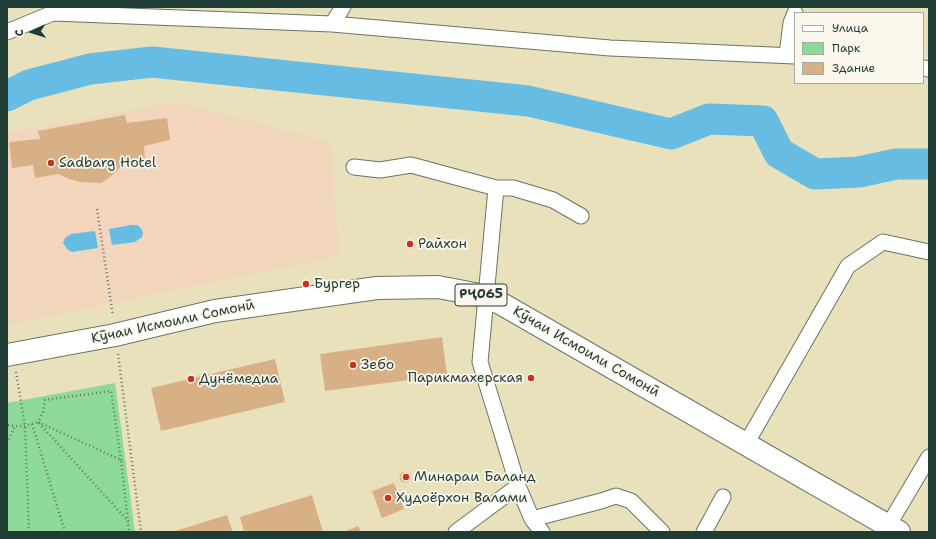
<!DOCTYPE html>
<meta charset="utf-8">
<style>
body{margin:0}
#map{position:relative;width:936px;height:539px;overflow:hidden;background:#e9e0bc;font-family:"Shantell Sans",sans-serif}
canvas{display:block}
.frame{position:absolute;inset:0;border:8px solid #1f3d34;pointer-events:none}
.legend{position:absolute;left:794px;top:12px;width:130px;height:72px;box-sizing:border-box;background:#fbf7ec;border:1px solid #a3ada2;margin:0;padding:5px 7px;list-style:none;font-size:12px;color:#1f3d34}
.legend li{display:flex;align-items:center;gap:8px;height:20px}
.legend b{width:20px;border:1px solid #a3ada2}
.north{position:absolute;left:12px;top:12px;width:40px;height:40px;-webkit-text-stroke:3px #fbf7ec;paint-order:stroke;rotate:266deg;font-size:11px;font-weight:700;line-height:16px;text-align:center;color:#1f3d34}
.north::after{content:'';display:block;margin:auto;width:14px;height:18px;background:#1f3d34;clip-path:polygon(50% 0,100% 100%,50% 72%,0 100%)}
</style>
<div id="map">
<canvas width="936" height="539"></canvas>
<div class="frame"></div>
<ul class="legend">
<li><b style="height:5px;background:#fff"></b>Улица</li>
<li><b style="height:11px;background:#8dd997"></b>Парк</li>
<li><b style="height:11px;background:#d7b185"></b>Здание</li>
</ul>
<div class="north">С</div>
</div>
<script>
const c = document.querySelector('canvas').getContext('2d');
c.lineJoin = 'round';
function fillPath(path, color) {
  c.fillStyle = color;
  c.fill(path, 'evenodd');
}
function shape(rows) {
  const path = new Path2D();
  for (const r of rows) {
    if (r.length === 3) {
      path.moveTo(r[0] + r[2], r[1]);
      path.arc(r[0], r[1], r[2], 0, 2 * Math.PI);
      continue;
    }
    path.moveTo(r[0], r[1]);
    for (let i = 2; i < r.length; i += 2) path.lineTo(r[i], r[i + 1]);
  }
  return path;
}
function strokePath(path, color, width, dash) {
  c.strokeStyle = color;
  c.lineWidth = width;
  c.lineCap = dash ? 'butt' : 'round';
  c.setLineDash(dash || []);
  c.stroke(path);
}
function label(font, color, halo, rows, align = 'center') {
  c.font = font + ' "Shantell Sans",sans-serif';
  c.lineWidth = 3.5;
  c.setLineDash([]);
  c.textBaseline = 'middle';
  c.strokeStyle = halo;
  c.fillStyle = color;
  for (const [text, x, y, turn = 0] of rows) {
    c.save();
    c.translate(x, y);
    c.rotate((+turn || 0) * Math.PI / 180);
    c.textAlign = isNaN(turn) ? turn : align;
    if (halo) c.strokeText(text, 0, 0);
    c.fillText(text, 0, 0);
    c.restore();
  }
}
fillPath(shape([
 [177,102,330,142,339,256,7,325,7,134,13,132]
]), '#f1d5bd');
fillPath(shape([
 [115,383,135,532,7,532,7,403]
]), '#8dd997');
fillPath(shape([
 [131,225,137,225,141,228,143,233,142,237,135,242,112,245,109,229],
 [95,231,98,248,72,252,68,250,63,243,65,238,71,234]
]), '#66bce3');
strokePath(shape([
 [7,96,29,85,90,69,152,62,528,101,671,134,709,119,763,121,779,153,815,174,859,172,896,164,929,164]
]), '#66bce3', 31);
fillPath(shape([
 [125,115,127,123,167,118,170,140,144,146,145,159,125,163,109,178,101,183,80,182,69,179,58,174,35,178,33,165,12,168,9,142,40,139,38,131],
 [442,337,447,375,325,391,320,354],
 [275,359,285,402,161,431,151,388],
 [405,477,5.5],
 [394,483,404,509,382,518,372,491],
 [312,495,323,532,244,532,240,517],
 [227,515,233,532,172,532],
 [358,526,361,532,344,532]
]), '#d7b185');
const street = shape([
 [332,24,343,7],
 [7,32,53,13,332,24,610,48,795,56],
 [787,55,791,23,795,13],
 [923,68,929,69],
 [354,167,380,170,411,165,496,188],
 [746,444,848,266,883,242,929,252],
 [532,519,601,501,616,496,631,501,662,532],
 [888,526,929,457],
 [456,532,518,486],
 [542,532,532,519,518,486,480,362,496,188,513,188,553,200,581,216],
 [704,532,723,497]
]);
const primary = shape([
 [7,355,115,335,215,311,377,288,438,287,485,296,500,303,899,532]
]);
strokePath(street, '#667664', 17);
strokePath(primary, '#667664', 24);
strokePath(shape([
 [97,209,113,316],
 [118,354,141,532],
 [16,372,25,426,29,532],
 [7,423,8,425,7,426],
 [32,424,65,532],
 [8,425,15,426],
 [7,443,15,426,25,426,38,422,128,521,129,532],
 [121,460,111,391,45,400,43,412,38,422,121,460,128,521]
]), '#667664', 2.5, [1, 3]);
strokePath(street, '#fff', 15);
strokePath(primary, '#fff', 22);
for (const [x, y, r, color] of [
 [51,163,4,"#c8321e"],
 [410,244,4,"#c8321e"],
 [306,284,4,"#c8321e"],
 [353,365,4,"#c8321e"],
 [531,378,4,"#c8321e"],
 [191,379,4,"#c8321e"],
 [406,477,4,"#c8321e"],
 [388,498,4,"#c8321e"]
]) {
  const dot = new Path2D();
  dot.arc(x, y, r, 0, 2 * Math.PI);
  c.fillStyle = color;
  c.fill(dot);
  strokePath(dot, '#fbf7ec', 1.5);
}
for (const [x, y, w] of [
 [481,295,52]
]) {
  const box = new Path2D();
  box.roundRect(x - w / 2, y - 11, w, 22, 3);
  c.fillStyle = '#fbf7ec';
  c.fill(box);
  strokePath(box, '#1f3d34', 1);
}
label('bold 13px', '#1f3d34', null, [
 ["РҶ065",481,295]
]);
label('14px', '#1f3d34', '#fbf7ec', [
 ["Sadbarg Hotel",59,163],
 ["Райхон",418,244],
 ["Бургер",314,284],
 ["Зебо",361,365],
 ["Парикмахерская",523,378,"right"],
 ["Дунёмедиа",199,379],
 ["Минараи Баланд",414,477],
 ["Худоёрхон Валами",396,498]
], 'left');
label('14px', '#1f3d34', '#fbf7ec', [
 ["Кӯчаи Исмоили Сомонӣ",173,322,-12],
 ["Кӯчаи Исмоили Сомонӣ",586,352,30]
]);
</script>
